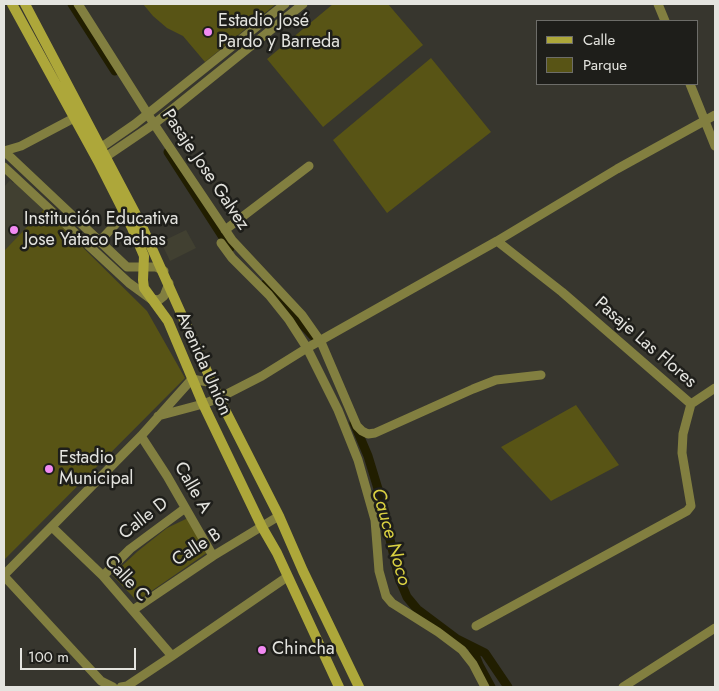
<!DOCTYPE html>
<meta charset="utf-8">
<style>
body{margin:0}
#map{position:relative;width:719px;height:691px;overflow:hidden;background:#37362e;font-family:Jost,sans-serif}
canvas{display:block}
.frame{position:absolute;inset:0;border:5px solid #e4e4df;pointer-events:none}
.legend{position:absolute;left:536px;top:20px;width:162px;height:65px;box-sizing:border-box;background:#1e1e1a;border:1px solid #6d6d69;margin:0;padding:6px 9px;list-style:none;font-size:15px;color:#e4e4df}
.legend li{display:flex;align-items:center;gap:10px;height:25px}
.legend b{width:25px;border:1px solid #6d6d69}
.scale{position:absolute;left:20px;top:648px;width:116px;height:22px;box-sizing:border-box;border:2px solid #e4e4df;border-top:0;padding-left:6px;font-size:15px;line-height:18px;white-space:nowrap;color:#e4e4df;-webkit-text-stroke:4px #1e1e1a;paint-order:stroke}
</style>
<div id="map">
<canvas width="719" height="691"></canvas>
<div class="frame"></div>
<ul class="legend">
<li><b style="height:6px;background:#ada73a"></b>Calle</li>
<li><b style="height:14px;background:#585415"></b>Parque</li>
</ul>
<div class="scale">100 m</div>
</div>
<script>
const c = document.querySelector('canvas').getContext('2d');
c.lineJoin = 'round';
function fillPath(path, color) {
  c.fillStyle = color;
  c.fill(path, 'evenodd');
}
function shape(rows) {
  const path = new Path2D();
  for (const r of rows) {
    path.moveTo(r[0], r[1]);
    for (let i = 2; i < r.length; i += 2) path.lineTo(r[i], r[i + 1]);
  }
  return path;
}
function strokePath(path, color, width, dash) {
  c.strokeStyle = color;
  c.lineWidth = width;
  c.lineCap = dash ? 'butt' : 'round';
  c.setLineDash(dash || []);
  c.stroke(path);
}
function label(font, color, halo, rows, align = 'center') {
  c.font = font + ' Jost,sans-serif';
  c.lineWidth = 5;
  c.setLineDash([]);
  c.textBaseline = 'middle';
  c.strokeStyle = halo;
  c.fillStyle = color;
  for (const [text, x, y, turn = 0] of rows) {
    c.save();
    c.translate(x, y);
    c.rotate((+turn || 0) * Math.PI / 180);
    c.textAlign = isNaN(turn) ? turn : align;
    if (halo) c.strokeText(text, 0, 0);
    c.fillText(text, 0, 0);
    c.restore();
  }
}
fillPath(shape([
 [10,180,13,183,15,181,44,209,4,251,4,187],
 [186,230,196,248,170,261,161,242]
]), '#414031');
fillPath(shape([
 [143,4,276,4,205,62,183,36,167,28,153,16],
 [333,4,388,4,423,45,323,127,267,59],
 [431,58,491,132,387,213,333,140],
 [44,209,147,311,185,378,4,560,4,251],
 [576,405,619,465,551,501,501,447],
 [188,518,208,552,137,601,112,575,138,551,167,528]
]), '#585415');
strokePath(shape([
 [72,4,115,71],
 [168,152,230,248],
 [265,284,313,336],
 [354,423,368,456,379,492,399,578,407,597,417,609,457,639,485,653,508,687],
 [472,647,479,665,491,687]
]), '#211e00', 9);
strokePath(shape([
 [78,4,154,124,232,240,302,315,321,342,357,426,362,431,368,434,375,433,473,389,496,380,541,375],
 [658,4,665,21],
 [690,84,715,146],
 [4,151,127,267,156,267,164,271],
 [4,151,21,146,74,118],
 [96,151,135,124,285,4],
 [101,160,154,124,303,4],
 [4,167,129,283,151,299,159,300,164,296,169,283],
 [225,230,309,166],
 [99,242,125,214],
 [221,243,232,258,269,295,289,320,307,348,338,410,358,460,375,520,379,571,386,596,392,603,438,632,462,650,473,664,485,687],
 [691,404,715,388],
 [158,416,203,404,219,398,262,376,307,348,497,241,617,169,715,115],
 [141,436,167,476,213,556],
 [52,527,103,576,172,656],
 [4,575,141,436,192,379,213,383],
 [4,576,101,681,113,687],
 [103,576,130,549,184,509],
 [133,610,213,556,279,516],
 [476,626,687,511,691,506,682,453,683,434,691,404,562,292,497,241],
 [121,687,127,686,172,656,287,577],
 [623,687,715,628]
]), '#827f40', 9);
strokePath(shape([
 [12,4,98,161,132,228,144,256,143,280,144,288,168,321,203,404,262,527,277,553,339,687],
 [25,4,141,224,219,398,279,516,303,571,359,687]
]), '#ada73a', 10);
for (const [x, y, r, color] of [
 [208,32,5,"#f28af3"],
 [14,230,5,"#f28af3"],
 [49,469,5,"#f28af3"],
 [262,650,5,"#f28af3"]
]) {
  const dot = new Path2D();
  dot.arc(x, y, r, 0, 2 * Math.PI);
  c.fillStyle = color;
  c.fill(dot);
  strokePath(dot, '#1e1e1a', 2);
}
label('18px', '#e4e4df', '#1e1e1a', [
 ["Estadio José",218,22],
 ["Pardo y Barreda",218,43],
 ["Institución Educativa",24,220],
 ["Jose Yataco Pachas",24,241],
 ["Estadio",59,459],
 ["Municipal",59,480],
 ["Chincha",272,650]
], 'left');
label('18px', '#e4e4df', '#1e1e1a', [
 ["Pasaje Jose Galvez",205,170,56],
 ["Pasaje Las Flores",645,343,41],
 ["Avenida Unión",203,364,66],
 ["Calle A",192,488,60],
 ["Calle D",144,519,-38],
 ["Calle B",197,548,-33],
 ["Calle C",126,579,47]
]);
label('italic 19px', '#dad141', '#1e1e1a', [
 ["Cauce Noco",390,537,74]
]);
</script>
